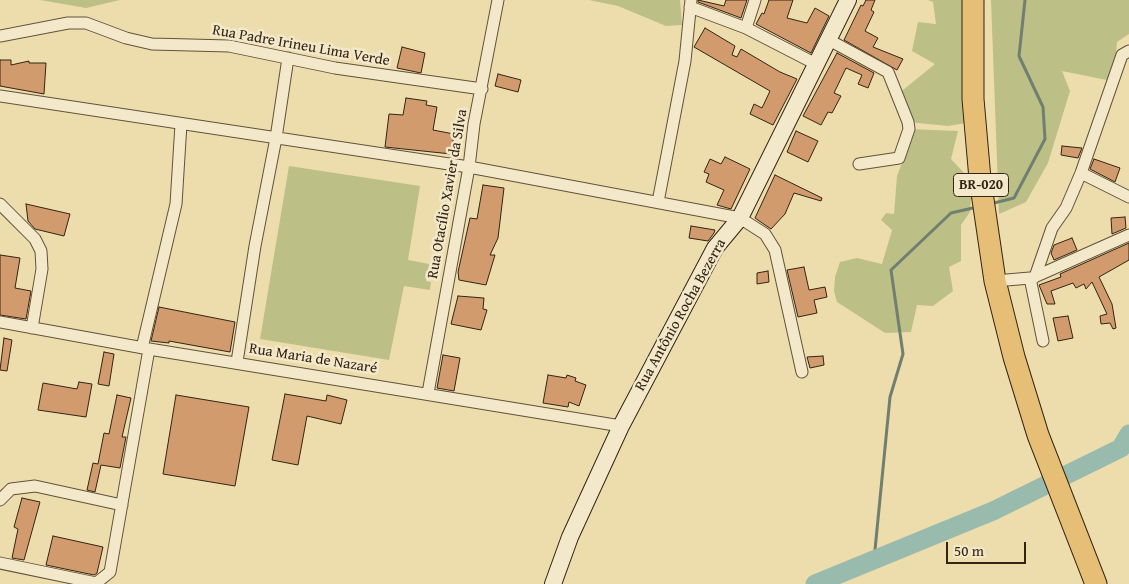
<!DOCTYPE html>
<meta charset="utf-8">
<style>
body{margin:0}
#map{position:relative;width:1129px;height:584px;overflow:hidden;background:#edddad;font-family:"Gentium Book Plus",serif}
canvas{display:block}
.scale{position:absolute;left:946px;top:542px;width:80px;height:22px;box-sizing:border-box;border:2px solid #332414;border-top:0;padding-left:6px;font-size:15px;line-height:18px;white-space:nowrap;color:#332414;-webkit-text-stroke:4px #f3e9ca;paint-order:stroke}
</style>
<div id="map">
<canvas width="1129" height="584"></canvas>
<div class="scale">50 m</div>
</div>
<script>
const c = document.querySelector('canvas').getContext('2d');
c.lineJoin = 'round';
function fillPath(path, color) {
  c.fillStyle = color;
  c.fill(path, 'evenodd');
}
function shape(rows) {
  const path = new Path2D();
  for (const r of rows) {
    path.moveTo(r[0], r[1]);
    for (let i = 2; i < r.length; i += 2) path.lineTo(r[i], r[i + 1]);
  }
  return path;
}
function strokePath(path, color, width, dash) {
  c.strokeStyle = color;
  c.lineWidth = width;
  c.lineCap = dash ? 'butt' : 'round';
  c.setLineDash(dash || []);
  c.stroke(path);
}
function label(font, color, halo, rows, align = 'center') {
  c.font = font + ' "Gentium Book Plus",serif';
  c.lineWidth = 5;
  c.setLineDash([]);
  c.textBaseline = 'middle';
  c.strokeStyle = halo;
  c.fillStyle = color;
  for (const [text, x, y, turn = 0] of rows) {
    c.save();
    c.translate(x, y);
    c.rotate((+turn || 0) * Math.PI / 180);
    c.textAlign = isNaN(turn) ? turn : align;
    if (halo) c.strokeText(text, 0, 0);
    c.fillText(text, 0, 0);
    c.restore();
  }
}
fillPath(shape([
 [40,0,120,0,86,8],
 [589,0,680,0,682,25,666,26,618,6],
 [928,0,970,0,966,123,948,126,908,122,898,94,935,64,912,51,918,22,936,24,933,2],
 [991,0,1129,0,1129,34,1117,42,1116,55,1107,80,1062,71,1070,91,1048,163,1026,202,999,214],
 [909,129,958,131,951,159,964,173,971,197,970,212,961,225,961,261,949,267,953,291,933,306,917,305,911,332,885,333,837,302,834,291,835,277,840,262,857,258,882,264,892,230,881,220,886,213,894,214,897,176,903,160],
 [289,166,420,186,408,260,429,264,426,281,431,282,430,290,404,286,389,360,260,339]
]), '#bcc087');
strokePath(shape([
 [994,203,1014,198,1045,139,1043,107,1019,56,1025,0],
 [874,560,890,397,903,354,891,270,951,213,973,208]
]), '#707f70', 3);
strokePath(shape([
 [815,584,993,511,1121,448,1129,434]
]), '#99bbad', 19);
const building = shape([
 [698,0,724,6,726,0,747,0,741,18,698,2,698,0],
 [769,0,793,0,787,18,807,23,815,8,829,16,811,53,756,24,762,13,764,14,769,0],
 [866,0,875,0,871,10,874,12,865,31,878,38,873,47,903,59,897,70,844,40,861,5,863,6,866,0],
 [705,28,735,46,732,55,737,57,741,49,780,72,797,79,773,125,750,114,754,104,762,108,770,91,694,47,705,28],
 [402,47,425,53,421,73,397,68,402,47],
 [837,53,874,73,868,88,858,84,862,75,846,68,834,93,841,96,832,113,828,112,821,125,803,116,837,53],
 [0,60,11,60,11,65,29,61,29,63,46,63,44,94,0,86,0,60],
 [498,74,521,80,518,92,495,86,498,74],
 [406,98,427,101,426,105,437,107,433,130,454,134,451,154,385,147,389,114,403,115,406,98],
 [796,131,818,141,808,162,787,152,796,131],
 [1062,146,1082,148,1078,158,1061,155,1062,146],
 [725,157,750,169,731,209,717,205,724,190,706,182,709,174,704,172,710,159,721,164,725,157],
 [1094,159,1120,168,1115,182,1090,169,1094,159],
 [775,175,822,198,821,201,794,193,785,214,771,229,755,218,775,175],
 [483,185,504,188,498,238,490,255,495,255,486,285,459,280,458,272,470,218,477,219,483,185],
 [26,204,70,214,64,236,35,229,28,221,26,204],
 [1125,217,1126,228,1112,234,1111,218,1125,217],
 [691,226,715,230,714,233,708,241,689,238,691,226],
 [1072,238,1077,250,1054,260,1051,253,1054,245,1072,238],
 [1129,243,1129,260,1099,277,1112,304,1116,328,1113,329,1110,323,1101,324,1100,316,1107,314,1092,282,1086,289,1084,284,1076,288,1073,283,1051,291,1055,304,1047,304,1039,285,1061,277,1060,274,1129,243],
 [0,255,20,258,15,288,31,291,26,319,0,315,0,255],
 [804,267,809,290,825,287,827,297,814,300,817,313,798,317,787,270,804,267],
 [768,271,769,282,757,284,757,273,768,271],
 [458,296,484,298,483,309,487,310,481,330,451,324,458,296],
 [159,307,235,322,230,352,169,341,169,343,151,341,159,307],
 [1068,316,1073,338,1058,341,1053,318,1068,316],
 [4,338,12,340,7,371,0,370,4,338],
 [104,352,114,354,109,386,98,384,104,352],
 [443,355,460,358,454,391,437,388,443,355],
 [823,356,824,365,810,368,807,357,823,356],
 [548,375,566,378,567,375,576,378,575,381,586,385,579,406,569,402,568,407,543,403,548,375],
 [79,382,92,384,86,417,38,410,43,383,77,389,79,382],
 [285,394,326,401,327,395,347,400,341,424,307,416,298,465,272,460,285,394],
 [117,395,131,398,122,437,126,437,120,468,101,465,95,492,87,490,93,463,98,464,104,433,109,434,117,395],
 [176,395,249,407,235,486,163,474,176,395],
 [22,498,40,502,24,560,12,558,18,529,14,527,22,498],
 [53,536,103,547,97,573,94,575,46,565,53,536]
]);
fillPath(building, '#d19b6e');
strokePath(building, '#332414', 1);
const street = shape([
 [690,7,746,28,816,64],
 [746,28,755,0],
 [0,36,68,23,86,23,126,38,152,44,229,46,335,68,482,89],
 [829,40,888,72,908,122,909,129,899,158,859,164],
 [0,96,469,167,740,218,765,234,775,250,802,372],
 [1081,173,1129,197],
 [658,202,685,61,691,0],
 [0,204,35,239,41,251,42,269,32,328],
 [1035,277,1052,228,1066,208,1081,173,1122,55,1129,51],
 [1032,278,1129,235],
 [995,281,1030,278,1043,341],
 [0,322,149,349,621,426],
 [142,348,176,204,181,124],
 [237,362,255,246,276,138,288,58],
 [428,393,469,167,474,124,498,0],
 [0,500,11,489,35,486,122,505],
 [0,563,96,583],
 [95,584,110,572,149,349]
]);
const secondary = shape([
 [553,584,570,537,621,426,715,248,740,218,848,0]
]);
const highway = shape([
 [973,0,973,99,980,179,995,281,1014,357,1038,435,1096,584]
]);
strokePath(street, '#62523a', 13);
strokePath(secondary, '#332414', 18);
strokePath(highway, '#332414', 23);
strokePath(street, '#f3e9ca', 11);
strokePath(secondary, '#f3e9ca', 16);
strokePath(highway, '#e6be76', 21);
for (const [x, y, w] of [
 [981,185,55]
]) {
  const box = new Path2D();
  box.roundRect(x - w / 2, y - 11.5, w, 23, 4);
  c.fillStyle = '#f3e9ca';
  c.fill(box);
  strokePath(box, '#332414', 1);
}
label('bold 14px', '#332414', null, [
 ["BR-020",981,185]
]);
label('15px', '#332414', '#f3e9ca', [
 ["Rua Padre Irineu Lima Verde",301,46,10],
 ["Rua Otacílio Xavier da Silva",448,194,-80],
 ["Rua Antônio Rocha Bezerra",681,315,-61],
 ["Rua Maria de Nazaré",313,359,9]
]);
</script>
